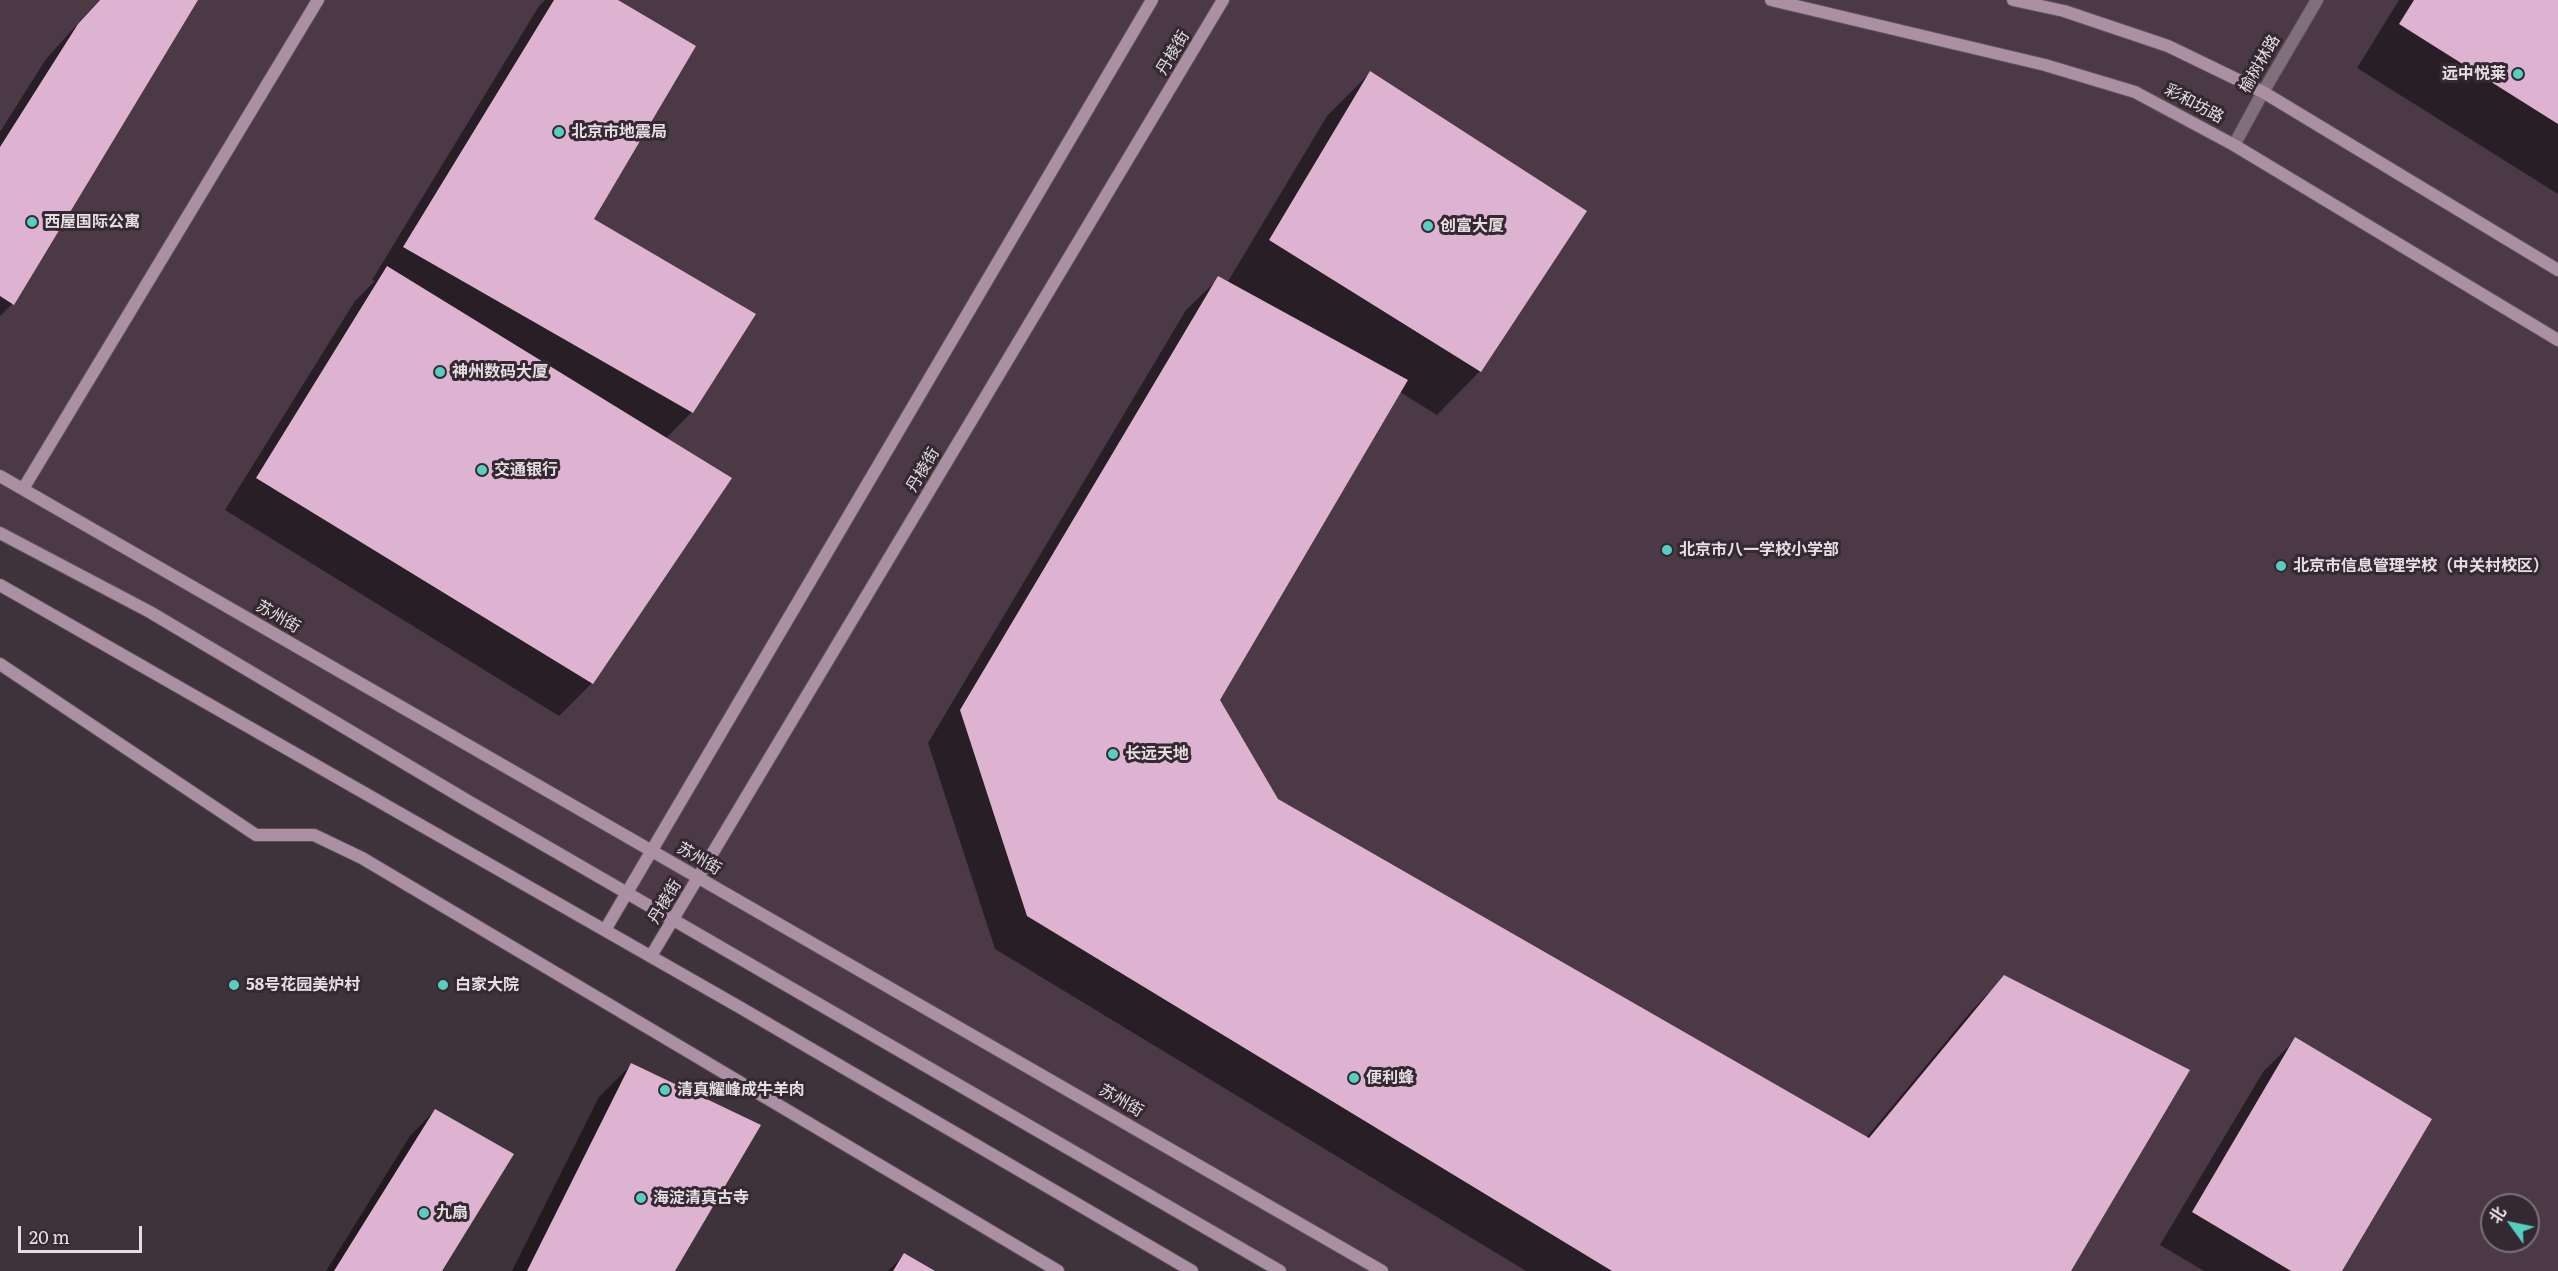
<!DOCTYPE html>
<meta charset="utf-8">
<style>
body{margin:0}
#map{position:relative;width:2558px;height:1271px;overflow:hidden;background:#3f333b;font-family:Literata,"Noto Sans SC",serif}
canvas{display:block}
.north{position:absolute;left:2480px;top:1193px;width:60px;height:60px;box-sizing:border-box;background:#342931;border:2px solid #7b7178;border-radius:50%;rotate:303deg;font-size:16px;font-weight:700;line-height:24px;text-align:center;color:#e6dee3}
.north::after{content:'';display:block;margin:auto;width:21px;height:27px;background:#57cec2;clip-path:polygon(50% 0,100% 100%,50% 72%,0 100%)}
.scale{position:absolute;left:18px;top:1226px;width:124px;height:27px;box-sizing:border-box;border:3px solid #e6dee3;border-top:0;padding-left:8px;font-size:18px;line-height:21px;white-space:nowrap;color:#e6dee3;-webkit-text-stroke:4px #342931;paint-order:stroke}
</style>
<div id="map">
<canvas width="2558" height="1271"></canvas>
<div class="north">北</div>
<div class="scale">20 m</div>
</div>
<script>
const c = document.querySelector('canvas').getContext('2d');
c.lineJoin = 'round';
function fillPath(path, color) {
  c.fillStyle = color;
  c.fill(path, 'evenodd');
}
function shape(rows) {
  const path = new Path2D();
  for (const r of rows) {
    path.moveTo(r[0], r[1]);
    for (let i = 2; i < r.length; i += 2) path.lineTo(r[i], r[i + 1]);
  }
  return path;
}
function strokePath(path, color, width, dash) {
  c.strokeStyle = color;
  c.lineWidth = width;
  c.lineCap = dash ? 'butt' : 'round';
  c.setLineDash(dash || []);
  c.stroke(path);
}
function label(font, color, halo, rows, align = 'center') {
  c.font = font + ' Literata,"Noto Sans SC",serif';
  c.lineWidth = 6;
  c.setLineDash([]);
  c.textBaseline = 'middle';
  c.strokeStyle = halo;
  c.fillStyle = color;
  for (const [text, x, y, turn = 0] of rows) {
    c.save();
    c.translate(x, y);
    c.rotate((+turn || 0) * Math.PI / 180);
    c.textAlign = isNaN(turn) ? turn : align;
    if (halo) c.strokeText(text, 0, 0);
    c.fillText(text, 0, 0);
    c.restore();
  }
}
fillPath(shape([
 [0,0,2558,0,2558,1271,1280,1271,674,919,0,533],
 [2492,1205,2528,1205,2528,1241,2492,1241]
]), '#4b3946');
fillPath(shape([
 [99,0,196,0,12,304,0,316,0,132,46,59],
 [545,0,615,0,592,219,692,412,665,439,730,479,592,683,559,716,225,510,355,301,375,281,372,280,539,6],
 [2399,0,2558,0,2558,194,2357,68],
 [1370,73,1585,211,1480,371,1437,415,1400,392,1218,700,1277,800,1866,1138,1972,1010,2004,977,2069,1271,1526,1271,995,949,928,743,1186,310,1219,278,1227,283,1327,116],
 [2296,1039,2341,1271,2204,1271,2160,1245,2263,1072],
 [631,1065,674,1271,512,1271,599,1097],
 [435,1110,440,1271,326,1271,410,1136],
 [905,1254,932,1271,888,1271]
]), '#0007');
fillPath(shape([
 [100,0,198,0,14,305,0,296,0,147,78,24],
 [554,0,618,0,696,46,594,219,756,314,693,413,403,247],
 [2414,0,2558,0,2558,124,2399,24],
 [1370,71,1587,211,1481,372,1269,240],
 [387,266,732,478,593,684,256,478],
 [1218,276,1408,380,1220,700,1278,799,1869,1138,2004,975,2190,1070,2071,1271,1612,1271,1027,916,960,710],
 [2295,1037,2432,1119,2342,1271,2291,1271,2192,1212],
 [631,1063,761,1125,675,1271,527,1271],
 [435,1109,514,1154,442,1271,334,1271],
 [904,1253,935,1271,893,1271]
]), '#ddb3d1');
const street = shape([
 [2234,145,2263,92,2317,0]
]);
const secondary = shape([
 [1771,0,2045,65,2135,92,2234,145,2558,340],
 [2013,0,2064,11,2168,46,2263,92,2558,270],
 [0,476,1382,1271],
 [23,489,318,0],
 [0,533,150,612,468,801,1280,1271],
 [0,585,741,1008,1192,1271],
 [0,664,256,835,314,835,362,858,1058,1271],
 [605,930,1152,0],
 [651,956,1223,0]
]);
strokePath(street, '#5d5259', 14);
strokePath(secondary, '#5d5259', 14);
strokePath(street, '#81707c', 12);
strokePath(secondary, '#ab8fa3', 12);
for (const [x, y, r, color] of [
 [2518,74,6,"#57cec2"],
 [559,132,6,"#57cec2"],
 [32,222,6,"#57cec2"],
 [1428,226,6,"#57cec2"],
 [440,372,6,"#57cec2"],
 [482,470,6,"#57cec2"],
 [1667,550,6,"#57cec2"],
 [2281,566,6,"#57cec2"],
 [1113,754,6,"#57cec2"],
 [234,985,6,"#57cec2"],
 [443,985,6,"#57cec2"],
 [1354,1078,6,"#57cec2"],
 [665,1090,6,"#57cec2"],
 [641,1198,6,"#57cec2"],
 [424,1213,6,"#57cec2"]
]) {
  const dot = new Path2D();
  dot.arc(x, y, r, 0, 2 * Math.PI);
  c.fillStyle = color;
  c.fill(dot);
  strokePath(dot, '#342931', 2);
}
label('16px', '#e6dee3', '#342931', [
 ["丹棱街",1173,53,-59],
 ["榆树林路",2260,64,-60],
 ["彩和坊路",2194,104,28],
 ["丹棱街",923,470,-59],
 ["苏州街",278,617,30],
 ["苏州街",699,859,30],
 ["丹棱街",665,902,-59],
 ["苏州街",1121,1101,30]
]);
label('bold 16px', '#e6dee3', '#342931', [
 ["远中悦莱",2506,74,"right"],
 ["北京市地震局",571,132],
 ["西屋国际公寓",44,222],
 ["创富大厦",1440,226],
 ["神州数码大厦",452,372],
 ["交通银行",494,470],
 ["北京市八一学校小学部",1679,550],
 ["北京市信息管理学校（中关村校区）",2293,566],
 ["长远天地",1125,754],
 ["58号花园美炉村",246,985],
 ["白家大院",455,985],
 ["便利蜂",1366,1078],
 ["清真耀峰成牛羊肉",677,1090],
 ["海淀清真古寺",653,1198],
 ["九扇",436,1213]
], 'left');
</script>
